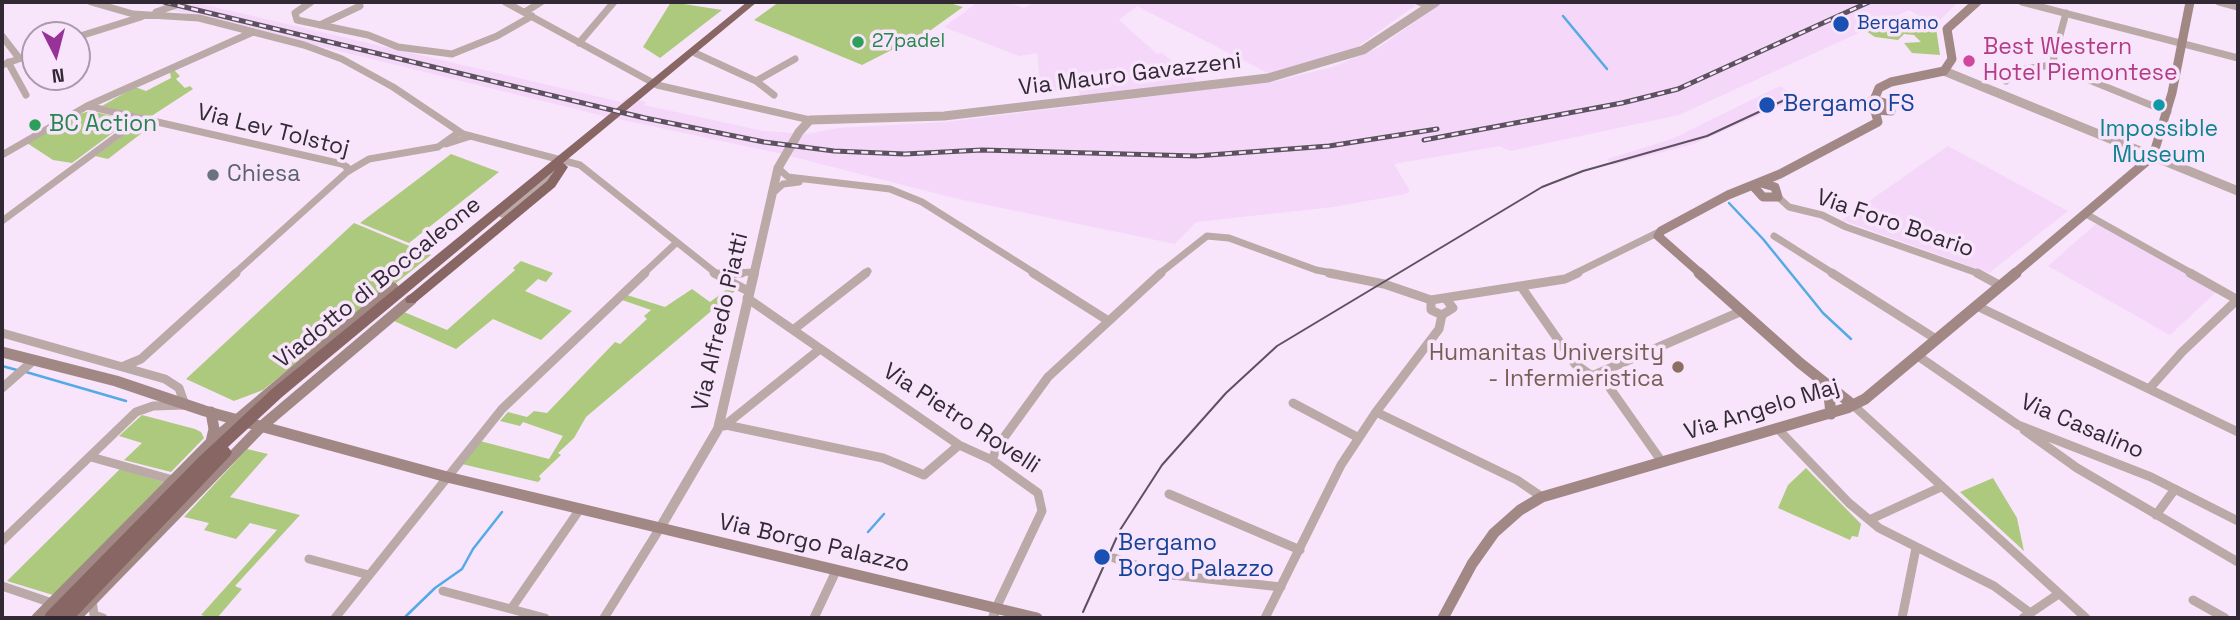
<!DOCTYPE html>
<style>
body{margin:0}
#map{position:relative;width:2240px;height:620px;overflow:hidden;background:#f8e5fc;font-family:"Space Grotesk",sans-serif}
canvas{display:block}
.frame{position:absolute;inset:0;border:4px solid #322934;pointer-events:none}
.north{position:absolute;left:21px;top:21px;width:70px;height:70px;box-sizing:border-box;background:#f8e5fc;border:2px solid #a99aac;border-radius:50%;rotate:174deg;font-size:19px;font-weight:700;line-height:28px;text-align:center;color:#322934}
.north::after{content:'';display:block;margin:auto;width:24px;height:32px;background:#963298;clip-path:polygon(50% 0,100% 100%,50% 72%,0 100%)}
</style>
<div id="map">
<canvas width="2240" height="620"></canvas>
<div class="frame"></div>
<div class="north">N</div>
</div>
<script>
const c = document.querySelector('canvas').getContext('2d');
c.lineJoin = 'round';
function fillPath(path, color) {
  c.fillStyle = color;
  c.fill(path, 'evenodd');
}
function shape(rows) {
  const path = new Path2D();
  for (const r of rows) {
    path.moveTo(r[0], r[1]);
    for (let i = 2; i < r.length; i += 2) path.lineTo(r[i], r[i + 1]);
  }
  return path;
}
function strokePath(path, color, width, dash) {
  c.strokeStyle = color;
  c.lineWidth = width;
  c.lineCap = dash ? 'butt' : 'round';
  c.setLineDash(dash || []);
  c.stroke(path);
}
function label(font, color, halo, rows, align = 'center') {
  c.font = font + ' "Space Grotesk",sans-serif';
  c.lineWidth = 7;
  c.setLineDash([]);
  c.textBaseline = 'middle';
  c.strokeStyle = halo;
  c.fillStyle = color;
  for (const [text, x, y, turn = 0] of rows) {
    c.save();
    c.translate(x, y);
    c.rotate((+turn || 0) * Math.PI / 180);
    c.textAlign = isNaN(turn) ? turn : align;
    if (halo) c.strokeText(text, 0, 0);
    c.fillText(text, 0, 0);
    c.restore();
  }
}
fillPath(shape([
 [151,2,193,2,621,102,628,97,646,102,644,105,763,131,808,134,838,128,946,122,1276,81,1332,67,1378,48,1443,2,1958,2,1935,25,1909,10,1679,115,1510,151,1500,146,1394,164,1410,191,1405,194,1333,207,1196,222,1175,244,954,198,778,153,604,116,176,11],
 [978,2,1005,2,1024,8,1035,2,1408,2,1416,5,1357,47,1316,63,1270,74,1137,6,1119,20,1157,54,1162,53,1197,81,1081,97,1078,89,1041,93,1037,53,1019,56,944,27],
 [1780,86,1798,98,1694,144,1613,165,1607,159,1672,139],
 [1948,146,2068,211,1989,273,1842,220],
 [2097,223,2108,229,2216,292,2170,335,2048,266]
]), '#f4d7f9');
fillPath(shape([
 [671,2,722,10,660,58,643,47],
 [779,2,946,2,963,7,931,30,862,65,754,20],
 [1915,23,1936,28,1940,55,1912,53,1904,43,1921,42,1914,35,1904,34,1898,40,1875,37,1866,31,1886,25,1893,28,1889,25],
 [174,70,180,76,176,79,185,88,190,86,193,89,150,117,102,106,135,87,146,91,171,78,170,72],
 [90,111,126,119,126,123,72,163,53,160,27,143,76,115],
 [146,124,151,126,108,159,95,156,135,127],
 [451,154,499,172,409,243,360,223],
 [354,223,431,255,263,390,234,401,186,379],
 [521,261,553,273,546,282,538,279,525,291,572,311,541,340,493,319,456,349,394,321,404,312,447,330,515,270,513,268],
 [692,289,710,302,726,290,735,291,586,417,574,438,558,453,561,455,539,476,541,479,538,482,462,464,480,441,549,459,563,436,523,422,520,426,500,421,508,412,527,417,534,411,547,413,615,342,620,344,647,319,644,316,651,310,622,300,627,295,665,307],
 [142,415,195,429,201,432,204,438,171,472,124,460,142,443,119,436],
 [247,449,268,454,230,497,300,515,235,586,242,589,217,618,212,618,201,615,277,530,250,523,236,539,204,530,209,523,184,517],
 [1806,468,1861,524,1858,537,1852,536,1850,540,1778,508,1788,485],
 [120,469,164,482,53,595,7,581],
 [1993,478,2017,518,2024,551,1960,492]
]), '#adc97d');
strokePath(shape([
 [1563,16,1607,69],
 [1729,203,1763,239,1823,313,1851,339],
 [2,366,17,370],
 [26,372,126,401],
 [868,532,884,514],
 [404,618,435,588,462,569,473,549,502,512]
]), '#53aae5', 2.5);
strokePath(shape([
 [91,2,133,14,199,18,304,45,342,59,393,87,463,134,580,165,717,274],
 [311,2,295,13,297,20,368,35,398,47,452,54,497,36,532,16],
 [505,2,657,85,810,120],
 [1419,2,1430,6],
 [2022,2,2238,58],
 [2219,2,2238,7],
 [156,12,185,2],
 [525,12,541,2],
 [320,25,360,6],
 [2,36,19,58],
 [77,37,141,17],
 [579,43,614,2],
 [695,53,756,81,795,59],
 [8,62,26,95],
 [2,65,35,53],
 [2052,65,2066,13],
 [756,81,774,95],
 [2006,81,2017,70,2052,65,2168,112],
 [87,106,342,164,347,167,347,172],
 [446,144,471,136],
 [2,155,87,106,253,32],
 [778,168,788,177,890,189,922,202,1036,274],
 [773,193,783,184,799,182],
 [1778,197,1789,207,1822,215,1846,227,1980,274],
 [502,214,562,164],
 [2086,214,2193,274],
 [2,221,140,119],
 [1774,236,1834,274],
 [234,274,347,172,369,159,438,147,459,132],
 [643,274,675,244],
 [719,274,753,272],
 [864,274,868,271],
 [1159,274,1207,236,1229,238,1316,270,1337,274],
 [1574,274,1659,232]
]), '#baa9a7', 7);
strokePath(shape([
 [714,273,748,291],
 [1033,273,1107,320],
 [1329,273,1384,284,1431,300],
 [1832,273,1936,339],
 [1977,273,2001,286],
 [2190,273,2238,300],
 [719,274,742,273],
 [1522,288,1575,364,1592,376,1742,311],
 [747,298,959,445,992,460,1038,493,1042,511,996,608],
 [1431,300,1565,279,1578,273],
 [1431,300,1431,310,1442,315,1453,308,1446,299],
 [1977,306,2238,432],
 [793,330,866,273],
 [2,333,165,379,179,388,185,405,153,406,136,412,2,541],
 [1918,356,2018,425,2151,477,2238,521],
 [124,366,141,359,236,273],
 [1600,374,1662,462],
 [2,388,34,360],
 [2149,389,2182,352,2238,299],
 [1293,403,1359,438],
 [1853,405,2086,618],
 [1376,412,1517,480,1542,497],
 [726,425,883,458,924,475,959,445],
 [724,426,820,349],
 [1777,428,1849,503,1879,528,1994,586,2029,612],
 [2024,430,2077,468,2238,562],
 [91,457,173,480],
 [992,460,997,447,1048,377,1161,273],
 [1169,494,1300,550],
 [2156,515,2175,489],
 [1869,520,1941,487],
 [1114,558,1163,574,1281,587],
 [309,559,369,575],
 [2,586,52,603],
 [443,591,545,618],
 [92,600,94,615,103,618],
 [2193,600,2225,618],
 [511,609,580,509],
 [335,618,502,409,645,273],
 [604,618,660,528],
 [814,618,836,571],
 [1265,618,1341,465,1376,412,1439,329,1442,315],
 [1902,618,1916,548],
 [2023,618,2057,595]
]), '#baa9a7', 9);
strokePath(shape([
 [1944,71,2238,191],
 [754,274,778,168,799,132,810,120,944,116,1268,78,1363,50,1436,2]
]), '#baa9a7', 9);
strokePath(shape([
 [660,528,718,429,754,273],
 [993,618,996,608]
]), '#baa9a7', 10);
strokePath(shape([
 [1874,100,1879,88,1891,82,1944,71,1952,59,1947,29,1977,2],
 [1874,100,1888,104,1891,111,1873,110,1868,103,1874,100],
 [1754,187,1763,197,1778,197,1775,187,1761,183],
 [1701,274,1658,236,1661,231,1728,195,1780,174,1878,122,1875,111],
 [2014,274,2153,156,2172,93,2190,2]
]), '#a18885', 9);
strokePath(shape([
 [1699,273,1800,363,1853,405],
 [2,352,116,381,205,411,447,477,1037,618],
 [1822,384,1829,395,1831,414],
 [211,412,214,429,211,442],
 [37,618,211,442,393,288],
 [75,618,262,426,411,300],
 [1443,618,1472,564,1494,533,1520,510,1542,497,1847,408,1865,399,2016,273]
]), '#a18885', 11);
fillPath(shape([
 [747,2,757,2,563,163,568,167,555,187,415,303,407,303,405,300,407,297,547,181,555,170,282,397,228,447,232,452,230,456,75,618,44,618,46,613,199,457,272,389,747,2]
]), '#876663');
strokePath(shape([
 [1083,612,1120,530,1162,465,1226,393,1277,346,1542,187,1583,171,1707,136,1791,97]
]), '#5c515e', 2);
const rail = shape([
 [164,2,645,118,764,142,834,151,905,154,982,150,1196,156,1329,146,1437,129],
 [1424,140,1622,103,1678,89,1869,2]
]);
strokePath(rail, '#5c515e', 5);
strokePath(rail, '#f8e5fc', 2.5, [7]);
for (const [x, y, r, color] of [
 [1841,24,9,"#1a4fb4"],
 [858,42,7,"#2e9e5b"],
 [1969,61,7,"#d1479c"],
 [1767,105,9,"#1a4fb4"],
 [2159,105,7,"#0f9aa8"],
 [35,125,7,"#2e9e5b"],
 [213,175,7,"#6b7280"],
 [1678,367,7,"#8d6e63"],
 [1102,557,9,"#1a4fb4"]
]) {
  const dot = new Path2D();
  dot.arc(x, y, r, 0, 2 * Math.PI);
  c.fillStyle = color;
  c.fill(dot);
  strokePath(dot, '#f8e5fc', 2.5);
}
label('19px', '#164399', '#f8e5fc', [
 ["Bergamo",1857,24]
], 'left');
label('19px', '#27864d', '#f8e5fc', [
 ["27padel",872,42]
], 'left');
label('23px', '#b23c85', '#f8e5fc', [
 ["Best Western",1983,48],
 ["Hotel Piemontese",1983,74]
], 'left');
label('23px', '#322934', '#f8e5fc', [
 ["Via Mauro Gavazzeni",1130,75,-7],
 ["Via Lev Tolstoj",273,131,14],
 ["Via Foro Boario",1895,224,19],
 ["Viadotto di Boccaleone",378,283,-39],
 ["Via Alfredo Piatti",721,322,-77],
 ["Via Angelo Maj",1762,410,-17],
 ["Via Pietro Rovelli",961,419,33],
 ["Via Casalino",2082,427,23],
 ["Via Borgo Palazzo",814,544,13]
]);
label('23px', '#164399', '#f8e5fc', [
 ["Bergamo FS",1783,105],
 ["Bergamo",1118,544],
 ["Borgo Palazzo",1118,570]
], 'left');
label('23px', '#27864d', '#f8e5fc', [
 ["BC Action",49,125]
], 'left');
label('23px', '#0d838f', '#f8e5fc', [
 ["Impossible",2159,130],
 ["Museum",2159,156]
]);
label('23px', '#5b616d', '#f8e5fc', [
 ["Chiesa",227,175]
], 'left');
label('23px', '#785e54', '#f8e5fc', [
 ["Humanitas University",1664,354],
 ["- Infermieristica",1664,380]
], 'right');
</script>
